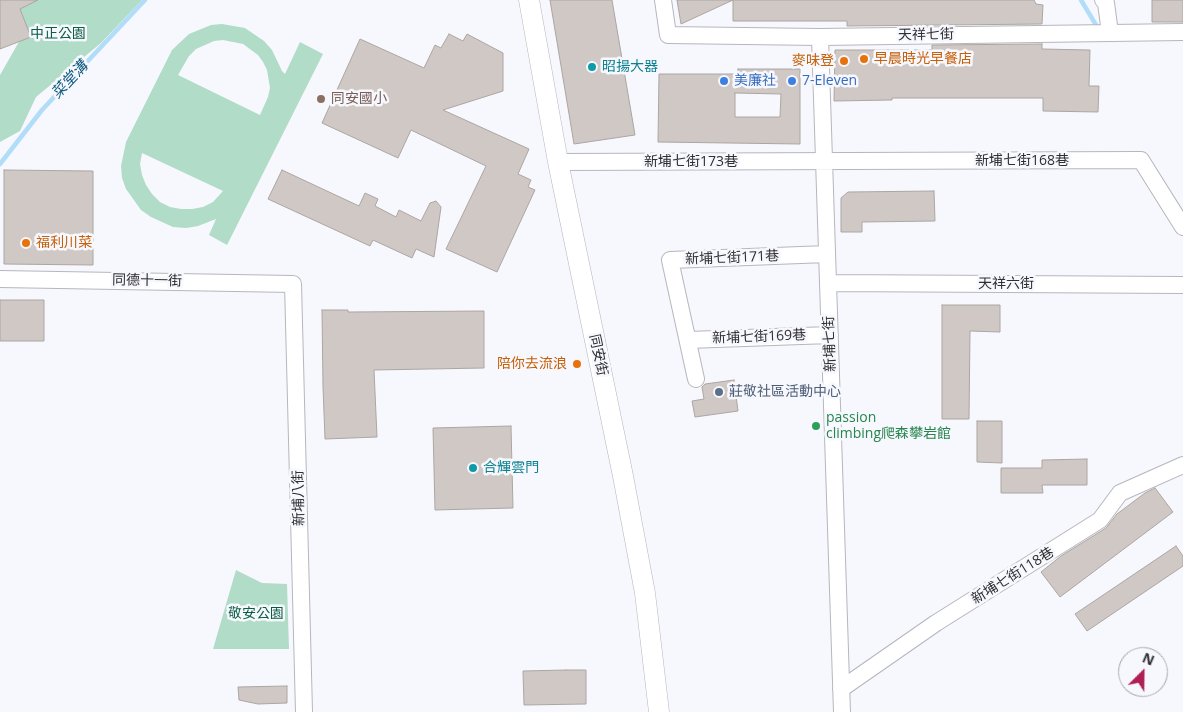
<!DOCTYPE html>
<meta charset="utf-8">
<style>
body{margin:0}
#map{position:relative;width:1183px;height:712px;overflow:hidden;background:#f7f7fe;font-family:"Open Sans",sans-serif}
canvas{display:block}
.north{position:absolute;left:1118px;top:647px;width:50px;height:50px;box-sizing:border-box;background:#f7f7fe;border:1px solid #a7a7ac;border-radius:50%;rotate:23deg;font-size:14px;font-weight:700;line-height:20px;text-align:center;color:#2f2f31}
.north::after{content:'';display:block;margin:auto;width:18px;height:22px;background:#af1f51;clip-path:polygon(50% 0,100% 100%,50% 72%,0 100%)}
</style>
<div id="map">
<canvas width="1183" height="712"></canvas>
<div class="north">N</div>
</div>
<script>
const c = document.querySelector('canvas').getContext('2d');
c.lineJoin = 'round';
function fillPath(path, color) {
  c.fillStyle = color;
  c.fill(path, 'evenodd');
}
function shape(rows) {
  const path = new Path2D();
  for (const r of rows) {
    path.moveTo(r[0], r[1]);
    for (let i = 2; i < r.length; i += 2) path.lineTo(r[i], r[i + 1]);
  }
  return path;
}
function strokePath(path, color, width, dash) {
  c.strokeStyle = color;
  c.lineWidth = width;
  c.lineCap = dash ? 'butt' : 'round';
  c.setLineDash(dash || []);
  c.stroke(path);
}
function label(font, color, halo, rows, align = 'center') {
  c.font = font + ' "Open Sans","Noto Sans TC",sans-serif';
  c.lineWidth = 5;
  c.setLineDash([]);
  c.textBaseline = 'middle';
  c.strokeStyle = halo;
  c.fillStyle = color;
  for (const [text, x, y, turn = 0] of rows) {
    c.save();
    c.translate(x, y);
    c.rotate((+turn || 0) * Math.PI / 180);
    c.textAlign = isNaN(turn) ? turn : align;
    if (halo) c.strokeText(text, 0, 0);
    c.fillText(text, 0, 0);
    c.restore();
  }
}
fillPath(shape([
 [18,0,142,0,101,43,36,97,20,131,0,142,0,75,24,33],
 [222,24,245,28,264,41,272,50,282,71,285,74,300,42,323,54,227,245,209,235,216,219,198,226,186,228,173,227,151,217,141,210,126,189,122,178,121,166,126,142,172,50,189,34,211,25],
 [223,40,243,44,258,55,263,62,267,70,270,88,268,97,260,115,178,75,189,56,196,49,214,41],
 [142,153,223,191,213,202,203,207,192,209,181,209,170,207,160,202,152,194,146,185,142,175,140,164],
 [236,570,262,583,287,584,289,649,213,649]
]), '#b1dcc7');
strokePath(shape([
 [1081,0,1099,30],
 [0,164,42,110,145,0]
]), '#b1ddf8', 4.5);
const building = shape([
 [0,0,38,0,20,9,31,37,0,49,0,0],
 [550,0,612,0,635,135,574,144,550,0],
 [677,0,733,0,681,24,677,0],
 [733,0,1034,0,1036,4,1043,5,1042,24,847,26,847,21,733,21,733,0],
 [1152,0,1183,0,1183,22,1152,22,1152,0],
 [449,34,463,41,467,34,503,53,503,91,443,110,529,149,518,174,531,180,528,187,535,190,497,272,446,249,486,166,411,130,398,158,322,123,360,39,424,68,435,45,441,48,449,34],
 [1042,44,1042,49,1090,50,1089,86,1099,86,1098,112,1043,111,1043,98,892,98,892,100,834,101,835,50,932,50,932,45,1042,44],
 [738,69,800,69,800,144,658,142,659,74,738,74,738,69],
 [735,93,781,94,780,117,735,117,735,93],
 [4,170,93,171,93,265,4,264,4,170],
 [282,170,359,206,365,193,378,199,375,206,396,217,399,210,421,221,430,203,436,201,441,207,434,257,416,249,412,258,373,240,370,246,268,199,282,170],
 [934,191,935,221,862,222,862,232,841,232,841,198,848,192,934,191],
 [0,300,44,300,44,341,0,341,0,300],
 [942,305,1000,305,1000,332,970,331,969,419,942,419,942,305],
 [322,310,348,310,348,312,484,311,484,368,374,370,377,437,325,439,323,387,322,310],
 [734,380,738,411,695,417,692,401,704,399,702,387,705,384,734,380],
 [977,421,1002,421,1002,463,977,462,977,421],
 [511,426,513,508,435,510,433,428,511,426],
 [1087,459,1087,485,1042,485,1043,493,1001,493,1001,468,1042,468,1042,460,1087,459],
 [1155,488,1173,512,1060,597,1041,572,1061,556,1106,528,1117,514,1145,493,1155,488],
 [1176,546,1183,556,1183,566,1087,631,1075,614,1176,546],
 [566,670,586,670,586,704,524,705,523,671,566,670],
 [287,686,287,703,258,704,239,700,238,687,287,686]
]);
fillPath(building, '#cfc8c4');
strokePath(building, '#aca6a2', 1);
const minor = shape([
 [663,0,668,35,820,37,1183,32],
 [1103,0,1106,3,1110,33],
 [820,37,842,712],
 [558,162,1141,160,1183,227],
 [0,279,293,284,304,712],
 [828,283,1183,285],
 [688,340,830,335],
 [696,379,670,260,827,254],
 [841,689,936,623,1100,520,1120,493,1183,465]
]);
const tertiary = shape([
 [529,0,558,162,623,476,645,593,659,712]
]);
strokePath(minor, '#b6b6bd', 18);
strokePath(tertiary, '#b6b6bd', 21);
strokePath(minor, '#fff', 16);
strokePath(tertiary, '#fff', 20);
for (const [x, y, r, color] of [
 [864,59,5,"#e8710a"],
 [844,61,5,"#e8710a"],
 [592,67,5,"#0f9aa8"],
 [724,81,5,"#3f7fe0"],
 [792,81,5,"#3f7fe0"],
 [321,99,5,"#8d6e63"],
 [26,243,5,"#e8710a"],
 [577,364,5,"#e8710a"],
 [719,392,5,"#5c6f8a"],
 [816,426,5,"#2e9e5b"],
 [473,468,5,"#0f9aa8"]
]) {
  const dot = new Path2D();
  dot.arc(x, y, r, 0, 2 * Math.PI);
  c.fillStyle = color;
  c.fill(dot);
  strokePath(dot, '#f7f7fe', 2);
}
label('14px', '#085e42', '#f7f7fe', [
 ["中正公園",58,34],
 ["敬安公園",256,614]
]);
label('14px', '#2f2f31', '#f7f7fe', [
 ["天祥七街",926,35,-1],
 ["新埔七街168巷",1022,161],
 ["新埔七街173巷",691,162],
 ["新埔七街171巷",732,258,-2],
 ["同德十一街",147,281,1],
 ["天祥六街",1006,284],
 ["新埔七街169巷",759,337,-2],
 ["新埔七街",830,344,-92],
 ["同安街",598,355,78],
 ["新埔八街",299,498,-91],
 ["新埔七街118巷",1013,576,-32]
]);
label('14px', '#c56008', '#f7f7fe', [
 ["早晨時光早餐店",874,59],
 ["麥味登",834,61,"right"],
 ["福利川菜",36,243],
 ["陪你去流浪",567,364,"right"]
], 'left');
label('14px', '#0d838f', '#f7f7fe', [
 ["昭揚大器",602,67],
 ["合輝雲門",483,468]
], 'left');
label('14px', '#366cbe', '#f7f7fe', [
 ["美廉社",734,81],
 ["7-Eleven",802,81]
], 'left');
label('14px', '#785e54', '#f7f7fe', [
 ["同安國小",331,99]
], 'left');
label('14px', '#4e5e75', '#f7f7fe', [
 ["莊敬社區活動中心",729,392]
], 'left');
label('14px', '#27864d', '#f7f7fe', [
 ["passion",826,418],
 ["climbing爬森攀岩館",826,434]
], 'left');
label('italic 15px', '#0f5c7f', '#f7f7fe', [
 ["菜堂溝",70,80,-47]
]);
</script>
